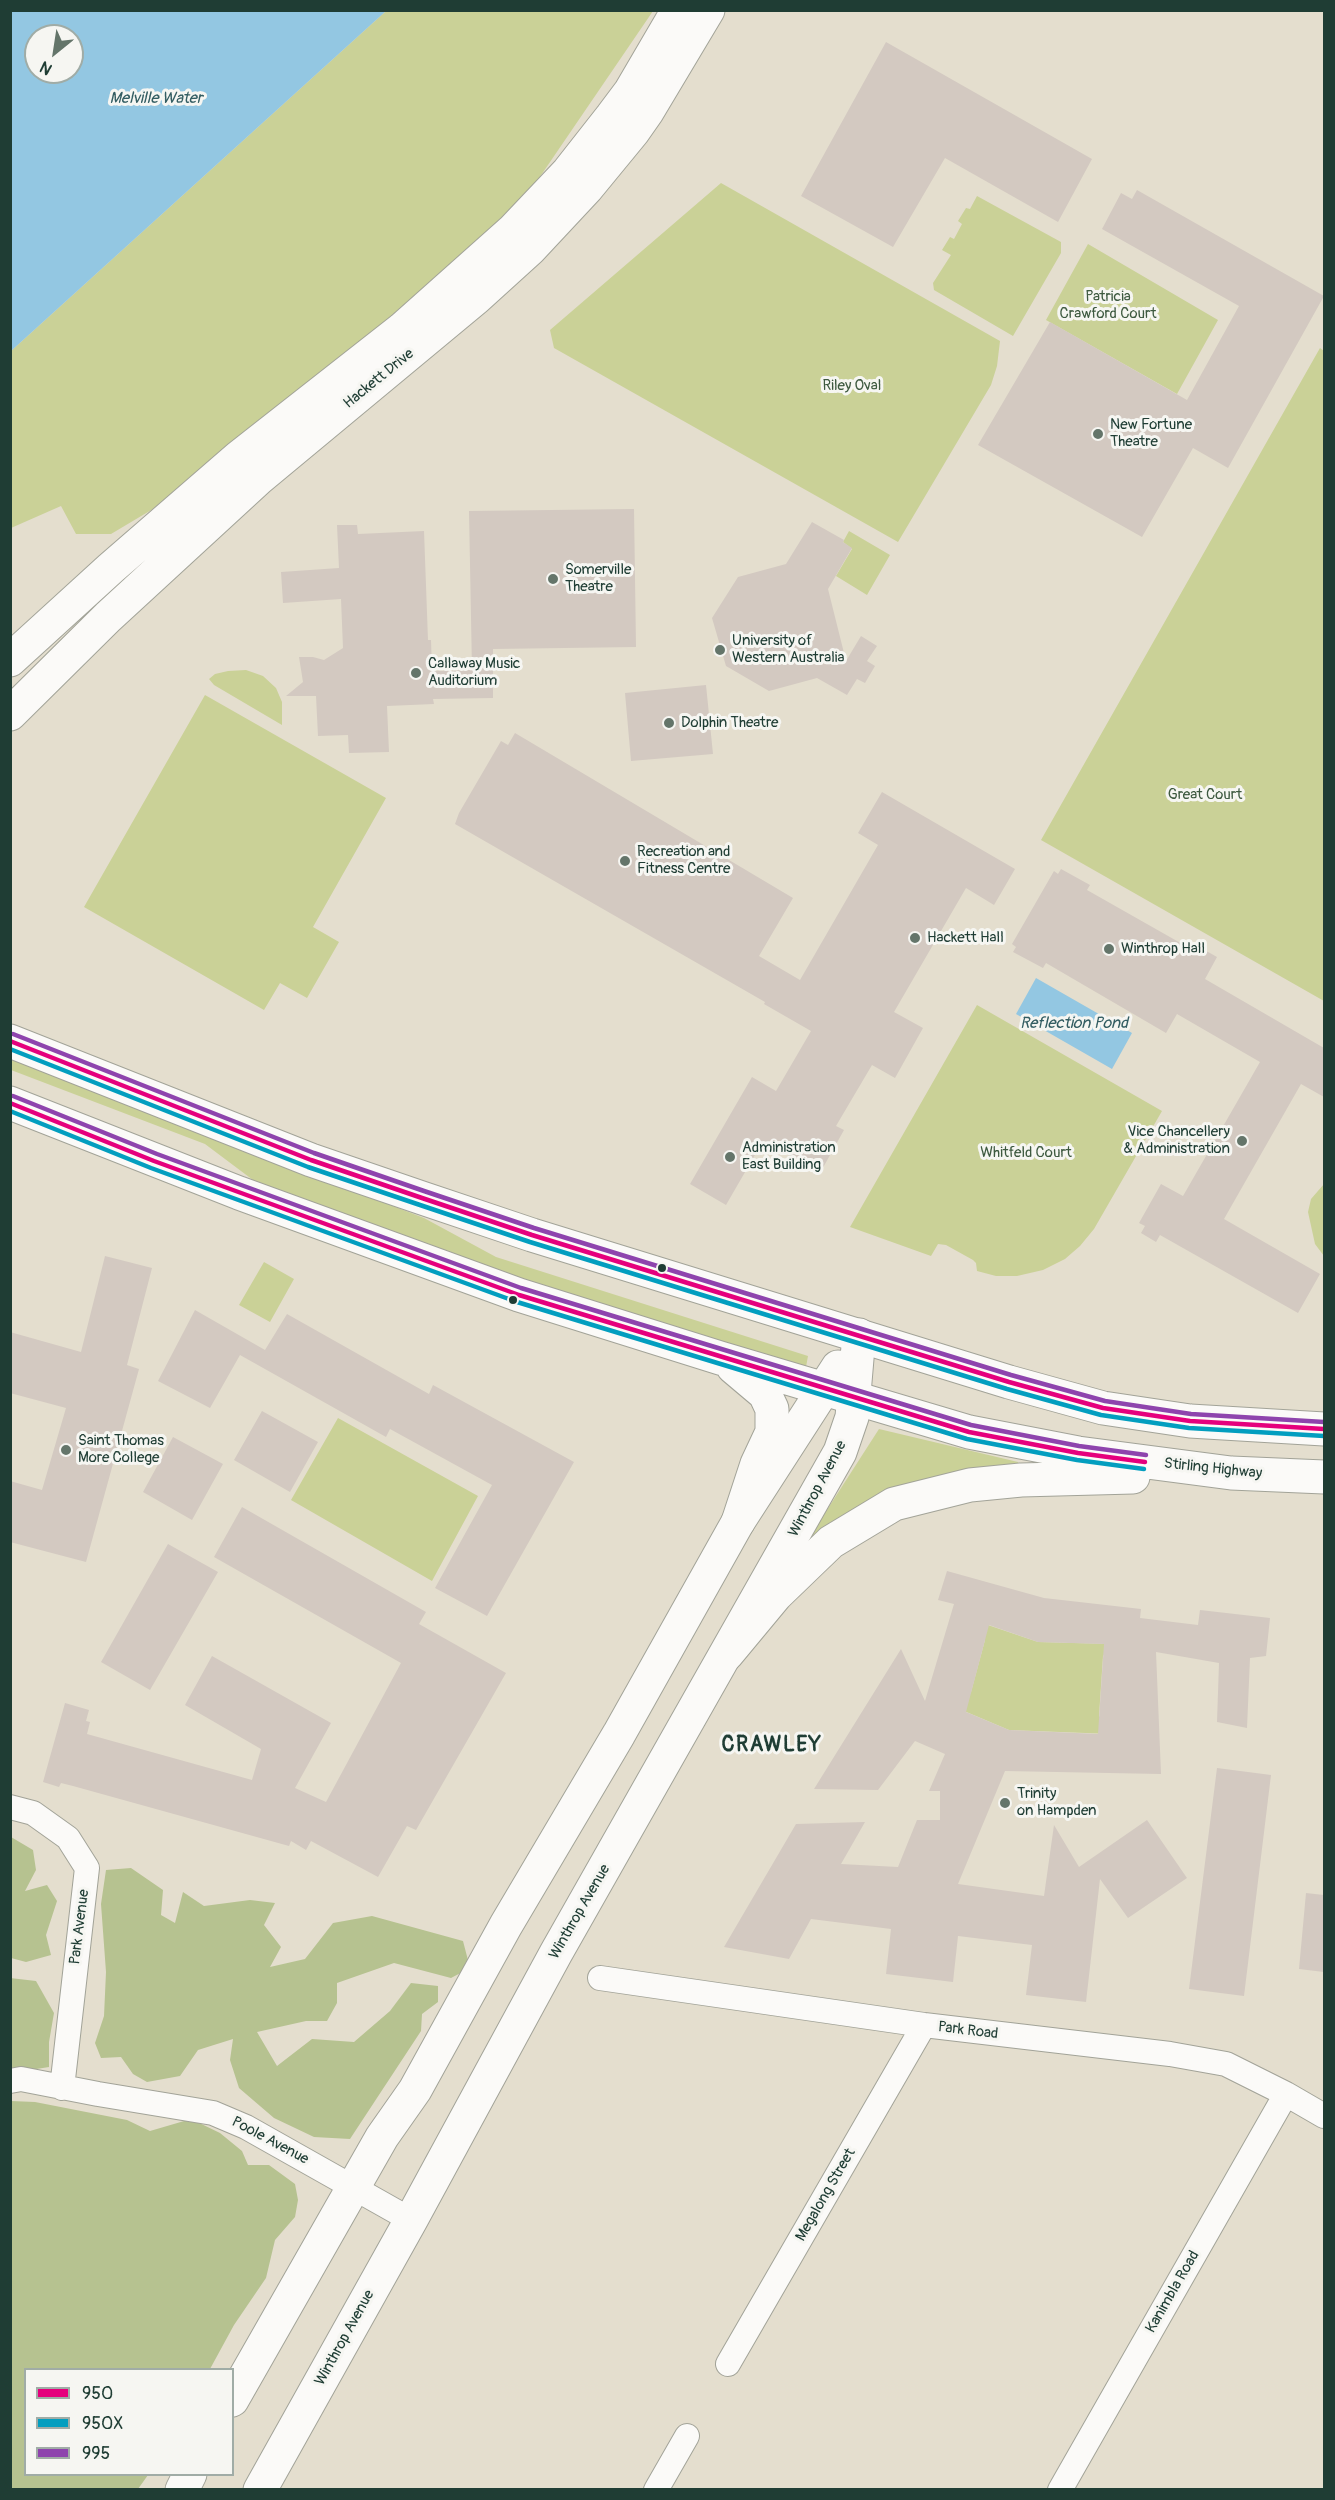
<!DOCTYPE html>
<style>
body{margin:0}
#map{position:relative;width:1335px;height:2500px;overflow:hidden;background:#e4dece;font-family:Pangolin,sans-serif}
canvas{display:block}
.frame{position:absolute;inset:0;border:12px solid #1f3d34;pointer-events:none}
.legend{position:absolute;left:24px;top:2368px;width:210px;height:108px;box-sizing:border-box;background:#f6f6f2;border:2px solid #a0aca6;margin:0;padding:8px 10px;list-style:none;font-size:18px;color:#1f3d34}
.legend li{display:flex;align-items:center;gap:12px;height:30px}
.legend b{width:30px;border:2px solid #a0aca6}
.north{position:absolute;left:24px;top:24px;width:60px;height:60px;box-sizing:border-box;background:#f6f6f2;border:2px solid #a0aca6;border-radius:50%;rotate:210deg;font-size:16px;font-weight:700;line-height:24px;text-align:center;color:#1f3d34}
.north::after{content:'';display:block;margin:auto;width:21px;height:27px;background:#64756a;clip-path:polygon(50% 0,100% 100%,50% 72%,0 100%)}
</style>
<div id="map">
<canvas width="1335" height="2500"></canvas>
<div class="frame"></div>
<ul class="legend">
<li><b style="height:8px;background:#e5007d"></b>950</li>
<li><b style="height:8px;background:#039ebf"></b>950X</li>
<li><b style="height:8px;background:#8e44ad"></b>995</li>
</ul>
<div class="north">N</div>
</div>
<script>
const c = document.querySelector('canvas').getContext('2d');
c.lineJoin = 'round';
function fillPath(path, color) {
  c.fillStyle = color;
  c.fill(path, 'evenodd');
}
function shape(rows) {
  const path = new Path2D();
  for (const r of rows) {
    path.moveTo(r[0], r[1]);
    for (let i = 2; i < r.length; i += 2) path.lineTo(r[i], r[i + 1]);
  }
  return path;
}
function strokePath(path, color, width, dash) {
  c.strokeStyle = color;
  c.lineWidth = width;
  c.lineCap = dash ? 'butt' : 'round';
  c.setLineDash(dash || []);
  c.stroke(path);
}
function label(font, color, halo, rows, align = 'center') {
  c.font = font + ' Pangolin,sans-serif';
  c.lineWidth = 6;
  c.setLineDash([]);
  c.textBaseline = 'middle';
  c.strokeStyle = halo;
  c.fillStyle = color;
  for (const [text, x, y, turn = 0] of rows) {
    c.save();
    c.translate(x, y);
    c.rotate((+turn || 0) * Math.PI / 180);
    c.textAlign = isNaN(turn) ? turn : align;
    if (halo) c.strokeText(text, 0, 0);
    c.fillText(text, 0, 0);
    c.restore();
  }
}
fillPath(shape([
 [386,11,653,11,520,206,439,280,318,378,284,400,153,509,111,534,76,534,61,506,11,528,11,351],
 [721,183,1000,341,997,366,991,385,898,542,554,348,550,330],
 [977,196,1061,242,1061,253,1013,336,934,290,933,283,951,255,942,250,950,237,954,239,962,224,958,221,966,208,970,209],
 [1088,244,1218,320,1177,394,1046,320],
 [1320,348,1324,351,1324,1001,1041,840],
 [849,531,890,555,867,595,836,576,852,549,843,542],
 [246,670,263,676,276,688,282,702,282,725,214,685,209,679,215,674,228,671],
 [205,695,386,798,313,927,339,942,307,998,280,983,264,1010,84,907],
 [977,1005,1162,1111,1094,1229,1080,1246,1065,1259,1043,1270,1017,1276,996,1276,977,1271,976,1263,973,1260,946,1245,938,1244,931,1256,850,1227],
 [10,1059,424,1218,496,1257,808,1356,806,1367,502,1274,269,1192,205,1144,11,1070],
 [1324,1184,1324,1256,1315,1244,1308,1212,1311,1199],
 [264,1262,294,1279,270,1322,239,1305],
 [338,1418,478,1496,432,1581,291,1500],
 [879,1429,1018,1462,1020,1469,960,1474,787,1572],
 [979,1622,1038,1642,1111,1644,1103,1656,1099,1716,1111,1734,1009,1730,957,1708,971,1692,985,1640]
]), '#cad197');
fillPath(shape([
 [11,1837,33,1850,36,1870,25,1891,47,1885,57,1901,46,1935,51,1955,26,1962,11,1958],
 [131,1868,163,1890,161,1915,175,1923,183,1892,204,1906,250,1900,275,1903,264,1925,281,1947,270,1967,305,1959,333,1923,372,1916,463,1941,470,1968,451,1978,394,1963,337,1983,337,2003,327,2021,306,2021,257,2032,277,2066,312,2039,354,2042,390,2011,411,1983,438,1986,438,2002,422,2014,421,2031,350,2139,314,2137,274,2118,239,2088,230,2060,233,2039,198,2050,180,2076,147,2082,133,2074,121,2057,101,2058,95,2043,104,2016,106,1972,101,1904,106,1870],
 [10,1978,36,1981,54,2013,49,2042,49,2067,11,2073],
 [11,2101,35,2102,127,2120,150,2131,191,2119,220,2133,242,2151,248,2165,269,2165,295,2184,298,2200,295,2217,275,2240,266,2278,234,2325,210,2369,26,2370,26,2474,148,2475,138,2489,11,2490]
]), '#b6c290');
fillPath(shape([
 [11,10,386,10,386,11,11,351],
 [36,36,72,36,72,72,36,72],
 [1036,978,1132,1033,1112,1069,1016,1014]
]), '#93c7e2');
fillPath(shape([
 [886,42,1092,159,1058,222,945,158,893,247,801,196],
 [1137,190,1324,296,1228,468,1193,448,1142,537,978,445,1050,322,1187,400,1239,306,1102,229,1121,193,1132,199],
 [634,509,636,647,493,649,493,698,433,699,434,704,387,706,389,752,349,753,348,735,318,736,316,696,286,696,303,682,299,657,313,657,324,660,343,648,341,599,283,603,281,572,339,568,337,525,357,525,358,534,424,531,428,640,431,640,432,671,472,670,469,511],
 [812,522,844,540,843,542,852,548,828,589,846,661,861,636,877,646,867,661,875,666,865,683,857,679,847,695,817,678,769,691,726,666,712,618,738,577,786,564],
 [706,685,713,754,631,761,625,693],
 [515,733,793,898,759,956,800,980,878,845,858,833,882,792,1015,869,994,905,966,888,894,1012,923,1028,895,1078,872,1065,836,1126,844,1130,820,1173,763,1141,726,1205,690,1184,752,1077,776,1091,811,1031,764,1004,765,1002,455,824,459,813,501,741,508,745],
 [1061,869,1090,885,1087,890,1184,945,1187,940,1217,957,1205,979,1324,1048,1324,1097,1301,1084,1224,1219,1320,1274,1298,1313,1160,1235,1156,1242,1141,1233,1145,1226,1139,1223,1161,1184,1183,1196,1260,1062,1177,1014,1166,1033,1046,963,1043,968,1013,952,1016,947,1012,944,1054,871,1058,874],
 [105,1256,152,1268,127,1365,139,1369,86,1562,10,1542,10,1481,42,1490,66,1408,10,1393,10,1332,81,1352],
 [195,1310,265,1350,287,1314,429,1394,433,1385,574,1462,487,1616,435,1588,492,1485,390,1429,386,1437,240,1355,210,1408,158,1381],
 [262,1411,318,1442,290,1492,234,1460],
 [173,1437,223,1464,192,1520,143,1492],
 [242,1507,426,1612,419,1624,506,1673,416,1830,407,1826,378,1877,311,1841,306,1850,291,1841,289,1846,73,1786,61,1783,59,1787,43,1782,65,1703,89,1710,86,1721,90,1722,87,1734,252,1780,261,1749,185,1705,212,1656,331,1723,295,1788,326,1802,401,1663,214,1557],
 [168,1544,218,1572,150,1690,101,1662],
 [947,1571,1044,1598,1141,1609,1140,1618,1198,1625,1200,1610,1270,1618,1266,1656,1250,1658,1247,1728,1217,1722,1219,1663,1156,1652,1161,1774,1005,1771,958,1884,1044,1896,1054,1825,1079,1867,1147,1820,1187,1878,1128,1918,1100,1879,1086,2002,1026,1995,1032,1945,958,1936,953,1982,886,1974,891,1929,811,1919,789,1959,724,1947,796,1824,865,1822,841,1864,898,1867,917,1820,940,1820,940,1791,929,1791,945,1754,915,1741,878,1790,814,1789,901,1649,925,1701,954,1604,938,1600],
 [989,1625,1038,1642,1104,1644,1098,1734,1009,1730,966,1712],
 [1217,1768,1271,1775,1244,1996,1189,1989],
 [1306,1893,1324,1895,1324,1972,1299,1969]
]), '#d3c9c1');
const street = shape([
 [10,1807,33,1813,68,1838,87,1868,62,2088],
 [600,1978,924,2025,1170,2054,1226,2064,1286,2094,1324,2116],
 [10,2081,21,2079,98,2094,213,2113,246,2127,411,2220],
 [728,2364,924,2025],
 [656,2490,687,2436],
 [1060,2490,1286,2094]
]);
const secondary = shape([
 [10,660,111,568,239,457,402,329,513,230,568,172,612,116,630,92,678,10],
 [10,714,108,617,258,479,476,298,530,249,587,188,633,132,647,112,708,10]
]);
const primary = shape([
 [232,2400,382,2137,415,2090,506,1925,619,1734,738,1522,838,1367],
 [182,2490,190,2474],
 [260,2490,411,2220,556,1953,840,1452,852,1417,859,1335]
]);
const highway = shape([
 [10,1041,311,1160,422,1198,532,1235,1009,1382,1103,1408,1190,1421,1324,1429],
 [10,1103,239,1193,519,1295,720,1358,969,1432,1078,1453,1231,1473,1324,1477],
 [733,1367,765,1394,772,1409,772,1432,757,1464,738,1522],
 [727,1654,776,1595,831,1542,894,1504,970,1485,1021,1480,1133,1477]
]);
strokePath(street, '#a2a398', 26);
strokePath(secondary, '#a2a398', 35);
strokePath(primary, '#a2a398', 35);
strokePath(highway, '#a2a398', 35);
strokePath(street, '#fbfaf8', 24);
strokePath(secondary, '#fbfaf8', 33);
strokePath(primary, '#fbfaf8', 33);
strokePath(highway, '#fbfaf8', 33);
strokePath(shape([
 [10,1041,311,1160,422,1198,532,1235,1009,1382,1103,1408,1190,1421,1324,1429],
 [10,1103,154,1161,519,1295,969,1432,1078,1453,1145,1462]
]), '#e5007d', 4.5);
strokePath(shape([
 [10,1049,308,1167,420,1205,530,1242,1007,1389,1101,1415,1189,1428,1324,1436],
 [10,1111,151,1168,517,1302,967,1439,1077,1460,1144,1469]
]), '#039ebf', 4.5);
strokePath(shape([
 [13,1034,314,1153,424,1191,534,1228,1011,1375,1105,1401,1191,1414,1324,1422],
 [13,1096,157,1154,521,1288,971,1425,1079,1446,1146,1455]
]), '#8e44ad', 4.5);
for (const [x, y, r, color] of [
 [1098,434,6,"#64756a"],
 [553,579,6,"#64756a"],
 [720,650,6,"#64756a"],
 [416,673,6,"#64756a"],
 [669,723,6,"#64756a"],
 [625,861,6,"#64756a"],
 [915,938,6,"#64756a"],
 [1109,949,6,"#64756a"],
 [1242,1141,6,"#64756a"],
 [730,1157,6,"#64756a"],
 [662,1268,5,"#1f3d34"],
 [513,1300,5,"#1f3d34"],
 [66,1450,6,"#64756a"],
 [1005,1803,6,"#64756a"]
]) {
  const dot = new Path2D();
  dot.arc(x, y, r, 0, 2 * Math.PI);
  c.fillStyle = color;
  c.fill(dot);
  strokePath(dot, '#f6f6f2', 2);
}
label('15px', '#3d593f', '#f6f6f2', [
 ["Patricia",1108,297],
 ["Crawford Court",1108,314],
 ["Riley Oval",852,386],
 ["Great Court",1205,795],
 ["Whitfeld Court",1026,1153]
]);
label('15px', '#1f3d34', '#f6f6f2', [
 ["Hackett Drive",379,379,-39],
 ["Stirling Highway",1213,1469,6],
 ["Winthrop Avenue",818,1489,-62],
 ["Winthrop Avenue",580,1912,-60],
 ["Park Avenue",80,1927,-83],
 ["Park Road",968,2031,7],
 ["Poole Avenue",270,2141,28],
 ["Megalong Street",826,2195,-60],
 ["Kanimbla Road",1173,2292,-60],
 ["Winthrop Avenue",345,2338,-61]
]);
label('15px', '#1f3d34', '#f6f6f2', [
 ["New Fortune",1110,425],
 ["Theatre",1110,442],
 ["Somerville",565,570],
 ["Theatre",565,587],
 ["University of",732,641],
 ["Western Australia",732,658],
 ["Callaway Music",428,664],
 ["Auditorium",428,681],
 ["Dolphin Theatre",681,723],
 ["Recreation and",637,852],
 ["Fitness Centre",637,869],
 ["Hackett Hall",927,938],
 ["Winthrop Hall",1121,949],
 ["Vice Chancellery",1230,1132,"right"],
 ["& Administration",1230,1149,"right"],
 ["Administration",742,1148],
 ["East Building",742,1165],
 ["Saint Thomas",78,1441],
 ["More College",78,1458],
 ["Trinity",1017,1794],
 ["on Hampden",1017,1811]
], 'left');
label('italic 16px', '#335d62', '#f6f6f2', [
 ["Melville Water",156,99],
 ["Reflection Pond",1074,1024]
]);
c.letterSpacing = '1.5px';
label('bold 21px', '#1f3d34', '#f6f6f2', [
 ["CRAWLEY",772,1746]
]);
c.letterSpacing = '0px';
</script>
